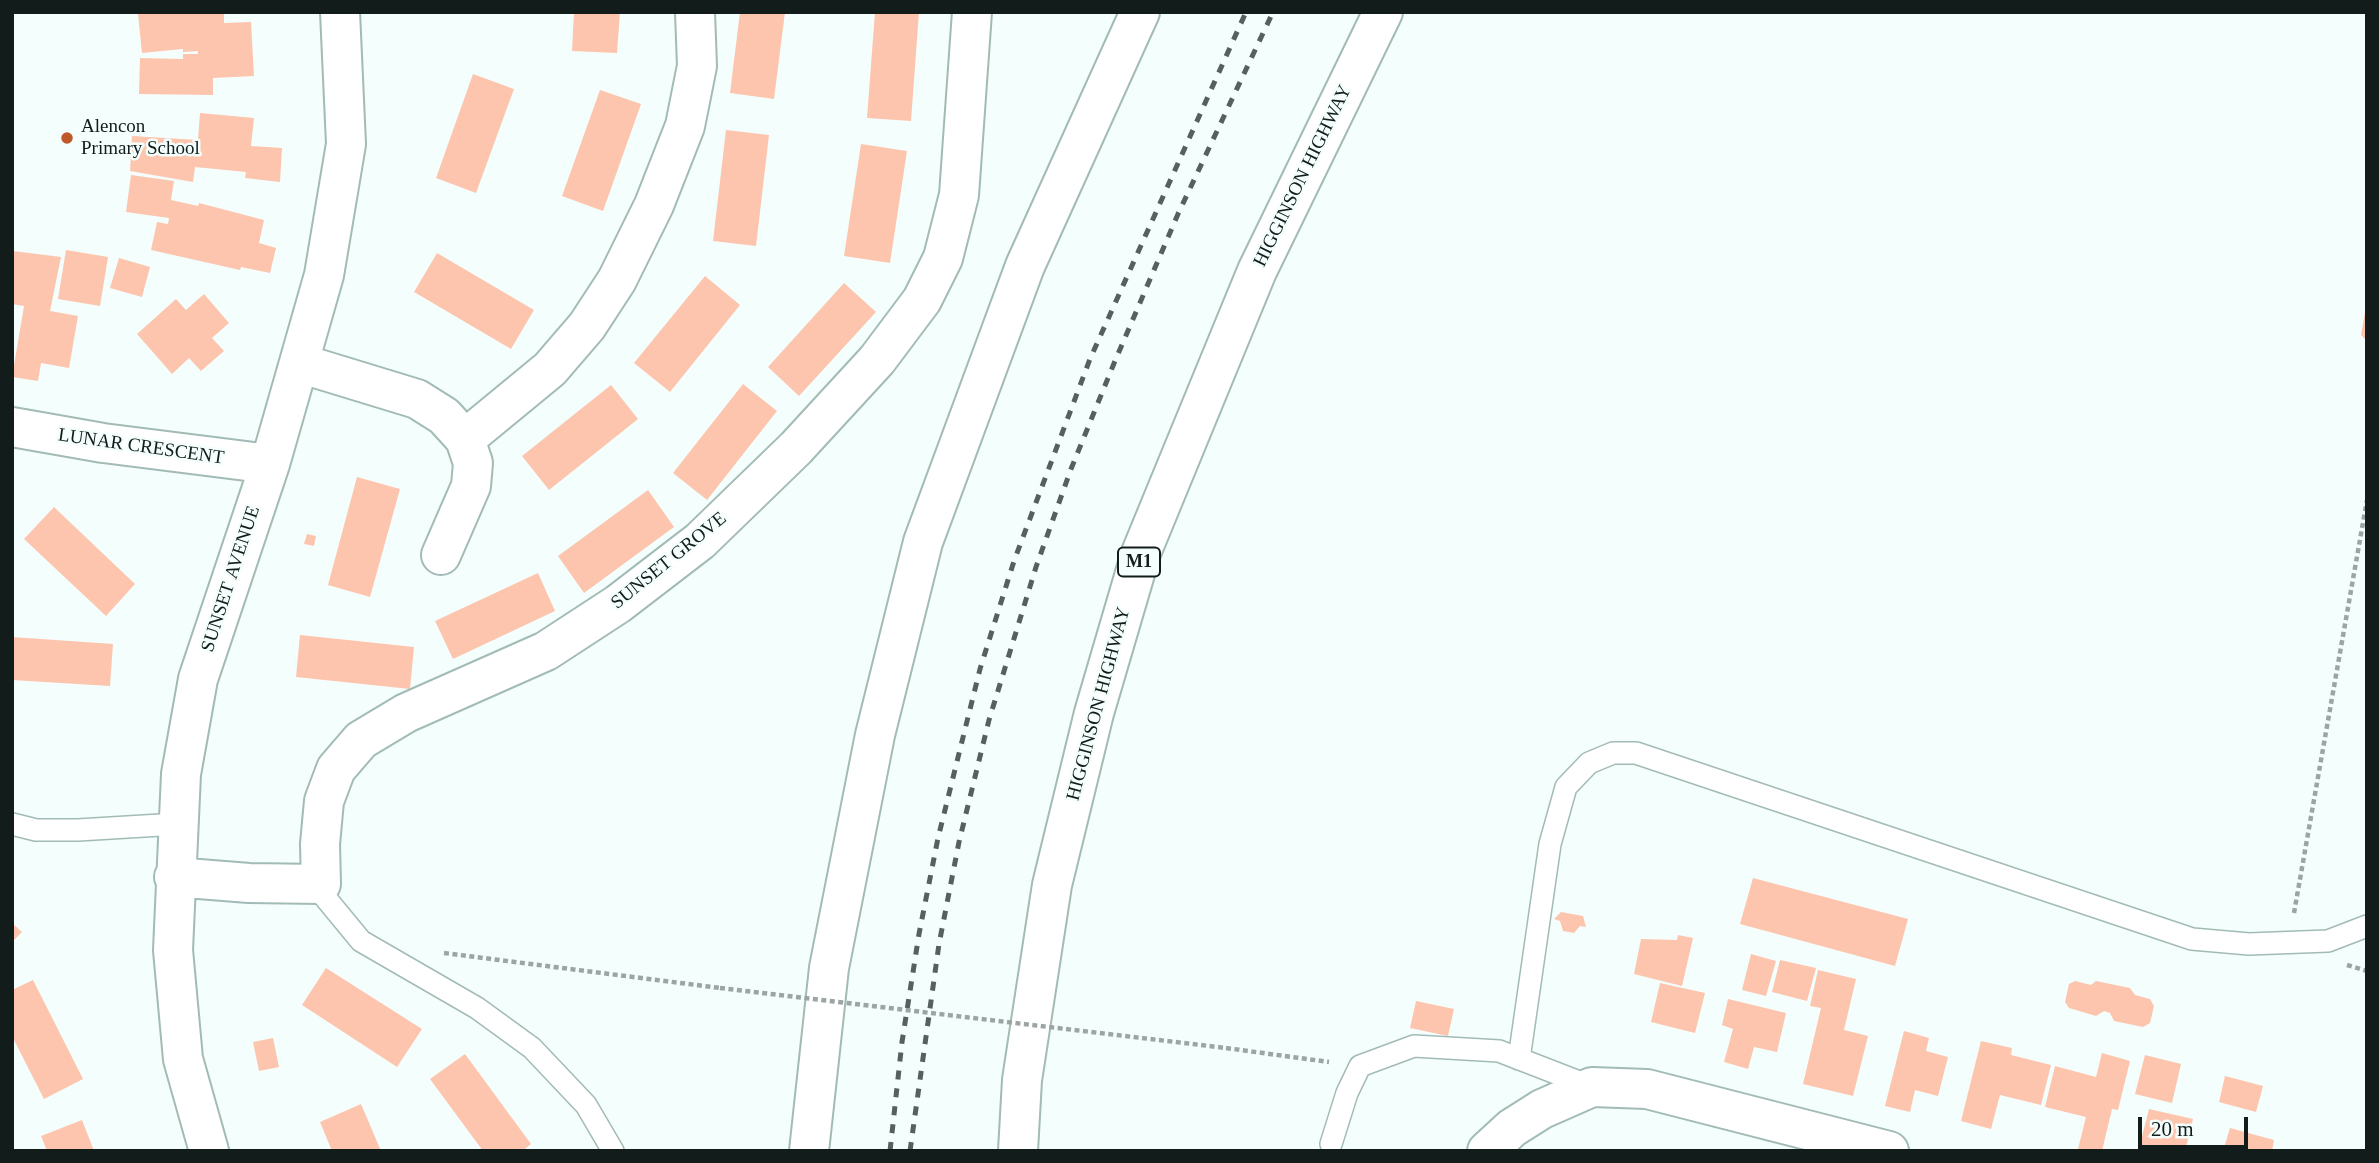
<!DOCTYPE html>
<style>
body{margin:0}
#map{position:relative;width:2379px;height:1163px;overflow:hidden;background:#f4fefc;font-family:"Times New Roman",serif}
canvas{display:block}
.frame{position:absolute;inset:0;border:14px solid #121c1a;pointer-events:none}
.scale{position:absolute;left:2138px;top:1117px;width:110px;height:32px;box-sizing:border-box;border:4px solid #121c1a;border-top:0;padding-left:9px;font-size:21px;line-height:24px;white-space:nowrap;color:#121c1a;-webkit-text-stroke:5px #f4fefc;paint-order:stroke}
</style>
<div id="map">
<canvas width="2379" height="1163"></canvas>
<div class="frame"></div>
<div class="scale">20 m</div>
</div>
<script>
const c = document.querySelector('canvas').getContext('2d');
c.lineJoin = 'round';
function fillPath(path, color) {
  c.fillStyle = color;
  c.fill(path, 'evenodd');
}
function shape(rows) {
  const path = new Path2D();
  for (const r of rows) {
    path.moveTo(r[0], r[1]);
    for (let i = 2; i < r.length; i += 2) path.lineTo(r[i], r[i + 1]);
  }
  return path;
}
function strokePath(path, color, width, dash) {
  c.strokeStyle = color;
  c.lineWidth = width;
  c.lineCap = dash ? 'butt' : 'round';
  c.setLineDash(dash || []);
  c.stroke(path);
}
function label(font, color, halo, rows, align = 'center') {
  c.font = font + ' "Times New Roman",serif';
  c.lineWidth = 5;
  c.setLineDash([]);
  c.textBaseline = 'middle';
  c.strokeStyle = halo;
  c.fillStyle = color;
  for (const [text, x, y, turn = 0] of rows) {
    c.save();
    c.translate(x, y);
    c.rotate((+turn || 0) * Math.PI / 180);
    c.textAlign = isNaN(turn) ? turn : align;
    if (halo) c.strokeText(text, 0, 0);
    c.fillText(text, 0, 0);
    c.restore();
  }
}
fillPath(shape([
 [157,12,224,12,224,23,251,22,254,76,213,78,213,95,139,94,140,58,183,59,183,54,198,54,198,51,183,52,183,49,142,53,138,14],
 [574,12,620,12,617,53,572,51],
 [740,12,785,12,774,99,730,93],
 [875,12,919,12,911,121,867,118],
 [473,74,514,89,476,193,436,178],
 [600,90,641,104,603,211,562,196],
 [200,113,254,118,251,146,282,148,280,182,245,178,246,172,195,167,193,182,130,171,132,136,198,140],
 [726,130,769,135,756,246,713,241],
 [861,144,907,151,890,263,844,256],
 [131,175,174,181,171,200,198,206,199,203,264,220,259,243,276,248,270,273,241,267,240,270,151,250,157,222,168,224,169,218,126,212],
 [66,250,108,257,100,306,58,299],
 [13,251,61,257,50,311,78,316,69,368,41,363,38,381,12,377,24,306,12,304],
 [437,253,534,310,511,349,414,292],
 [119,258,150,267,142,297,110,288],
 [705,276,740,305,670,392,634,363],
 [844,283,876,312,799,396,768,367],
 [204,294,229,323,212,338,224,351,201,371,189,358,172,374,137,334,176,299,186,310],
 [2365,312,2367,312,2367,341,2361,335],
 [743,384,777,411,707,500,673,473],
 [611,385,638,419,549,490,522,456],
 [357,477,400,489,370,597,328,585],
 [648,490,674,527,584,593,558,556],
 [54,507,135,584,106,616,24,539],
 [307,534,316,536,314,546,304,544],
 [538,573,555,611,453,659,435,621],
 [300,635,414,647,410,689,296,677],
 [12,637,113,644,110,686,12,680],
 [1753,878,1908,919,1895,966,1740,924],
 [1561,912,1583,916,1586,927,1580,926,1574,933,1563,931,1560,921,1554,919],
 [12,923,22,932,12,942],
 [1678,935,1693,938,1682,986,1634,974,1641,939,1677,940],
 [1751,954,1776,961,1766,996,1742,990],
 [1780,960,1816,968,1807,1001,1772,992],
 [326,968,422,1029,397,1067,302,1005],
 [1818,970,1856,979,1844,1030,1868,1036,1853,1096,1803,1084,1821,1008,1810,1006],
 [33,980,83,1079,44,1099,12,1036,12,990],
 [2075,981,2091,985,2096,981,2130,988,2135,995,2150,999,2154,1006,2150,1023,2143,1027,2114,1021,2110,1013,2104,1011,2096,1016,2069,1008,2065,1002,2069,984],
 [1660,983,1705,993,1695,1033,1651,1022],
 [1728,999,1786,1013,1777,1052,1754,1047,1748,1069,1724,1062,1733,1029,1722,1025],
 [1416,1001,1454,1009,1448,1036,1410,1028],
 [1904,1031,1929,1038,1926,1051,1948,1057,1938,1096,1915,1090,1910,1112,1885,1106],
 [273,1038,279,1067,259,1071,253,1042],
 [1981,1041,2012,1048,2011,1055,2051,1065,2041,1105,2000,1095,1991,1129,1961,1121],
 [2102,1053,2130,1061,2118,1110,2112,1109,2102,1151,2087,1151,2078,1149,2086,1117,2045,1107,2055,1066,2096,1077],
 [465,1054,531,1144,522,1151,483,1151,430,1079],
 [2145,1055,2181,1064,2172,1103,2135,1094],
 [2225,1076,2263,1086,2256,1112,2219,1102],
 [361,1104,381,1151,332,1151,320,1122],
 [2149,1109,2193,1119,2185,1151,2139,1148],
 [82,1120,94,1151,47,1151,41,1136],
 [2230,1128,2274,1140,2272,1151,2223,1151]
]), '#fdc5ae');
const service = shape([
 [12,824,36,830,78,830,177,824],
 [314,884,361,941,477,1008,532,1048,586,1105,613,1151],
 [1519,1059,1550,844,1566,787,1589,763,1613,753,1636,753,2192,939,2249,944,2328,941,2367,926],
 [1331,1144,1347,1093,1360,1066,1414,1046,1499,1051,1592,1087]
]);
const minor = shape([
 [299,363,417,399,444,416,465,439,473,463,471,486,441,555],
 [12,427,103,443,270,464],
 [465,439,550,369,587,326,617,280,654,205,685,126,697,66,695,12],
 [174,877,249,883,321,884,320,844,324,801,336,769,361,740,406,713,546,651,618,604,700,541,796,448,877,360,922,300,943,258,959,195,972,12],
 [209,1151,183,1059,173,950,181,774,198,679,270,464,324,275,346,144,340,12],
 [1487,1151,1512,1128,1542,1109,1592,1087,1647,1089,1889,1151]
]);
const trunk = shape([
 [809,1151,829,968,875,735,923,542,1025,266,1140,12],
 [1018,1151,1022,1080,1052,885,1094,713,1141,553,1257,271,1383,12]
]);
strokePath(service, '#a2bbb6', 24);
strokePath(minor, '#a2bbb6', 42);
strokePath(trunk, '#a2bbb6', 42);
strokePath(shape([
 [2294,913,2367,500],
 [444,953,720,988],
 [2347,965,2367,971],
 [1226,1048,1329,1062]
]), '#9ba5a3', 4.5, [5, 3.5]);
strokePath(service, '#fff', 21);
strokePath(minor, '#fff', 38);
strokePath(trunk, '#fff', 38);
strokePath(shape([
 [890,1151,902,1042,919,934,938,838,980,669,1014,561,1090,359,1246,12],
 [910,1151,939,944,959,842,989,720,1036,567,1071,469,1115,361,1178,214,1273,12]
]), '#56605e', 5, [9, 9]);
strokePath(shape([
 [720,988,1226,1048]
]), '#9ba5a3', 4.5, [5, 3.5]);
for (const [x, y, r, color] of [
 [67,138,7,"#bf5929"]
]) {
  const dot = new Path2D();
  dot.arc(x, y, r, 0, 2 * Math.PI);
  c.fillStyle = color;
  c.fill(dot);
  strokePath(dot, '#f4fefc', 2.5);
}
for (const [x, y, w] of [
 [1139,562,42]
]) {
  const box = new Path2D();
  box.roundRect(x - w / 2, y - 14.5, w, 29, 5);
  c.fillStyle = '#f4fefc';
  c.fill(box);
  strokePath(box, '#121c1a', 2);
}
label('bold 18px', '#121c1a', null, [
 ["M1",1139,562]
]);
label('19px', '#121c1a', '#f4fefc', [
 ["Alencon",81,127],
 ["Primary School",81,149]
], 'left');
label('19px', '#121c1a', '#f4fefc', [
 ["HIGGINSON HIGHWAY",1303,176,-64],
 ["LUNAR CRESCENT",141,447,8],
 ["SUNSET GROVE",669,561,-39],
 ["SUNSET AVENUE",231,579,-72],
 ["HIGGINSON HIGHWAY",1099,704,-75]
]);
</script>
